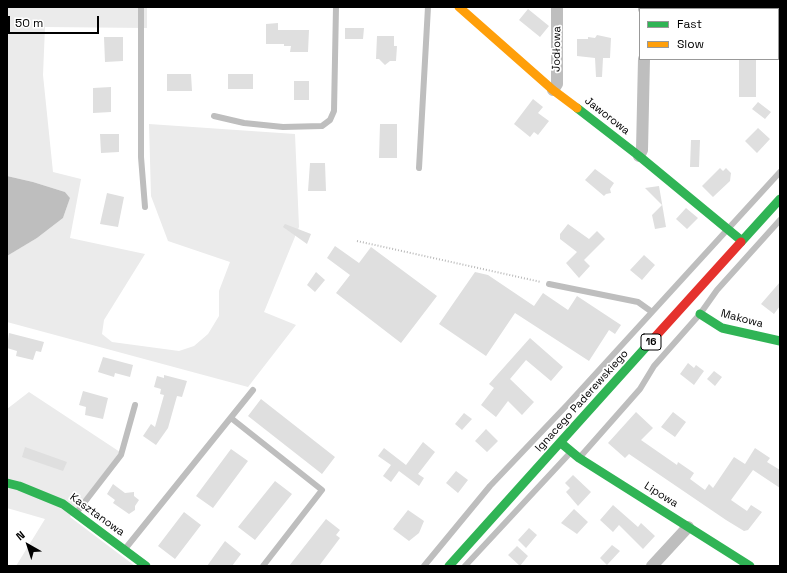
<!DOCTYPE html>
<meta charset="utf-8">
<style>
body{margin:0}
#map{position:relative;width:787px;height:573px;overflow:hidden;background:#fff;font-family:"Space Grotesk",sans-serif}
canvas{display:block}
.frame{position:absolute;inset:0;border:8px solid #000;pointer-events:none}
.legend{position:absolute;left:639px;top:8px;width:140px;height:52px;box-sizing:border-box;background:#fff;border:1px solid #999;margin:0;padding:5px 7px;list-style:none;font-size:12px;color:#000}
.legend li{display:flex;align-items:center;gap:8px;height:20px}
.legend b{width:20px;border:1px solid #999}
.north{position:absolute;left:8px;top:525px;width:40px;height:40px;-webkit-text-stroke:3px #fff;paint-order:stroke;rotate:321deg;font-size:11px;font-weight:700;line-height:16px;text-align:center;color:#000}
.north::after{content:'';display:block;margin:auto;width:14px;height:18px;background:#000;clip-path:polygon(50% 0,100% 100%,50% 72%,0 100%)}
.scale{position:absolute;left:8px;top:16px;width:91px;height:18px;box-sizing:border-box;border:2px solid #000;border-top:0;padding-left:5px;font-size:12px;line-height:14px;white-space:nowrap;color:#000;-webkit-text-stroke:3px #fff;paint-order:stroke}
</style>
<div id="map">
<canvas width="787" height="573"></canvas>
<div class="frame"></div>
<ul class="legend">
<li><b style="height:5px;background:#30b455"></b>Fast</li>
<li><b style="height:5px;background:#ff9f0a"></b>Slow</li>
</ul>
<div class="north">N</div>
<div class="scale">50 m</div>
</div>
<script>
const c = document.querySelector('canvas').getContext('2d');
c.lineJoin = 'round';
function fillPath(path, color) {
  c.fillStyle = color;
  c.fill(path, 'evenodd');
}
function shape(rows) {
  const path = new Path2D();
  for (const r of rows) {
    path.moveTo(r[0], r[1]);
    for (let i = 2; i < r.length; i += 2) path.lineTo(r[i], r[i + 1]);
  }
  return path;
}
function strokePath(path, color, width, dash) {
  c.strokeStyle = color;
  c.lineWidth = width;
  c.lineCap = dash ? 'butt' : 'round';
  c.setLineDash(dash || []);
  c.stroke(path);
}
function label(font, color, halo, rows, align = 'center') {
  c.font = font + ' "Space Grotesk",sans-serif';
  c.lineWidth = 3.5;
  c.setLineDash([]);
  c.textBaseline = 'middle';
  c.strokeStyle = halo;
  c.fillStyle = color;
  for (const [text, x, y, turn = 0] of rows) {
    c.save();
    c.translate(x, y);
    c.rotate((+turn || 0) * Math.PI / 180);
    c.textAlign = isNaN(turn) ? turn : align;
    if (halo) c.strokeText(text, 0, 0);
    c.fillText(text, 0, 0);
    c.restore();
  }
}
fillPath(shape([
 [7,7,147,7,147,28,45,27,43,75,53,172,81,179,70,238,145,254,104,320,102,334,112,342,179,351,194,346,208,334,219,316,219,291,230,262,168,241,151,196,149,124,295,134,299,227,264,312,296,325,248,387,7,322,7,256,37,238,63,218,70,198,65,192,33,182,7,176],
 [29,392,120,452,70,517,135,566,16,566,45,519,7,508,7,409]
]), '#ebebeb');
fillPath(shape([
 [7,176,33,182,65,192,70,198,63,218,37,238,7,256]
]), '#bebebe');
fillPath(shape([
 [528,9,549,26,540,37,519,20],
 [278,23,278,30,309,30,308,52,290,52,291,46,284,46,284,44,266,44,266,24],
 [345,28,364,28,363,39,345,39],
 [597,35,611,38,610,58,603,58,602,77,596,77,595,58,577,56,577,39,588,39,588,37,595,38],
 [377,36,394,36,394,46,397,46,396,61,390,61,385,65,379,59,376,59],
 [104,37,123,37,123,61,105,62],
 [739,59,756,59,756,97,739,97],
 [167,74,191,74,192,91,167,91],
 [228,74,253,74,253,89,228,89],
 [294,81,309,81,309,100,294,100],
 [111,87,111,112,93,113,93,88],
 [533,99,543,107,538,113,549,121,538,135,534,132,530,137,514,124],
 [758,102,771,112,765,119,752,109],
 [380,124,397,124,397,158,379,158],
 [758,128,770,139,757,153,745,141],
 [100,134,119,134,119,152,101,153],
 [691,140,700,140,699,167,690,167],
 [310,163,325,163,326,191,308,191],
 [720,168,723,171,726,168,731,173,730,181,713,197,702,186],
 [595,169,614,183,610,189,611,193,606,194,604,196,585,180],
 [659,186,666,227,655,229,652,215,662,205,645,188],
 [107,193,124,197,118,227,100,224],
 [686,208,698,218,687,229,676,219],
 [285,224,311,234,307,244,283,227],
 [568,224,589,239,597,231,605,239,584,260,590,266,579,278,566,263,577,252,560,239,560,234],
 [335,246,359,263,371,247,437,296,401,343,336,293,350,275,327,258],
 [644,255,655,265,642,280,630,270],
 [316,272,325,280,315,292,307,285],
 [475,272,488,275,534,306,543,293,568,310,577,296,621,325,615,334,609,330,589,361,515,313,486,356,439,324],
 [780,282,780,306,774,314,761,304],
 [9,333,44,342,41,352,36,351,33,360,16,356,17,351,7,348],
 [530,338,563,367,551,381,526,360,510,379,534,402,522,415,508,401,496,417,481,405,494,388,489,384],
 [103,357,133,365,130,377,115,373,114,377,98,372],
 [688,363,694,368,696,365,704,371,694,385,680,374],
 [714,371,722,377,715,386,707,379],
 [164,375,187,381,182,397,177,396,168,428,156,445,143,436,151,424,155,427,164,395,160,394,161,389,154,387,157,376,164,378],
 [83,391,108,398,103,419,85,415,86,407,79,405],
 [261,399,335,457,322,474,248,416],
 [636,412,653,428,641,440,677,465,678,462,694,473,690,479,705,490,709,484,713,488,734,457,745,464,755,448,770,458,767,462,780,470,780,488,753,470,731,500,747,511,751,505,762,512,748,530,744,531,726,520,629,454,625,458,608,443],
 [673,412,686,422,675,437,661,427],
 [464,413,472,419,462,430,455,424],
 [486,429,498,441,487,452,475,441],
 [423,442,435,452,418,474,424,478,419,486,399,471,391,482,383,476,391,465,378,456,384,448,406,465],
 [25,447,67,462,63,471,22,457],
 [231,449,248,461,213,508,196,496],
 [456,471,468,480,458,493,446,483],
 [573,475,591,492,578,506,566,492,570,488,565,483],
 [275,481,292,494,255,540,238,527],
 [113,484,125,493,134,492,134,496,139,500,135,506,135,510,129,514,113,503,115,500,107,494],
 [613,505,638,527,641,523,655,536,643,549,619,525,613,532,600,520],
 [574,509,588,522,577,534,561,523],
 [408,510,424,521,419,533,409,541,393,529],
 [184,512,201,525,175,559,158,546],
 [326,519,340,530,336,535,340,538,319,566,289,566],
 [529,528,537,535,526,548,518,540],
 [225,541,241,554,232,566,207,566],
 [612,545,620,551,607,565,600,558],
 [517,546,528,556,520,566,508,555]
]), '#dfdfdf');
strokePath(shape([
 [357,241,541,282]
]), '#b9b9b9', 2, [1, 2]);
strokePath(shape([
 [141,7,141,157,145,207],
 [214,116,244,123,283,127,322,126,330,120,334,111,336,7],
 [419,168,428,7],
 [549,284,638,302,652,312],
 [231,418,322,490,263,566],
 [580,457,640,389,654,366,700,314,717,290,780,220],
 [77,512,121,455,135,405],
 [125,549,253,390],
 [424,566,490,486,568,404,780,172],
 [465,566,570,453]
]), '#bebebe', 6);
strokePath(shape([
 [644,9,644,7],
 [553,90,557,84,557,7],
 [639,156,642,150,644,59],
 [652,566,688,527]
]), '#bebebe', 12);
strokePath(shape([
 [577,108,639,156,742,241],
 [741,242,780,199],
 [700,314,722,328,780,341],
 [561,443,579,458,750,566],
 [7,483,19,486,63,504,146,566],
 [449,566,655,337]
]), '#30b455', 9);
strokePath(shape([
 [459,7,553,90,577,108]
]), '#ff9f0a', 9);
strokePath(shape([
 [655,337,741,242]
]), '#e5322d', 9);
for (const [x, y, w] of [
 [651,342,20]
]) {
  const box = new Path2D();
  box.roundRect(x - w / 2, y - 8, w, 16, 3);
  c.fillStyle = '#fff';
  c.fill(box);
  strokePath(box, '#000', 1);
}
label('bold 10px', '#000', null, [
 ["16",651,342]
]);
label('11px', '#000', '#fff', [
 ["Jodłowa",557,49,-89],
 ["Jaworowa",607,116,38],
 ["Makowa",742,319,15],
 ["Ignacego Paderewskiego",582,401,-48],
 ["Lipowa",661,495,32],
 ["Kasztanowa",97,515,36]
]);
</script>
